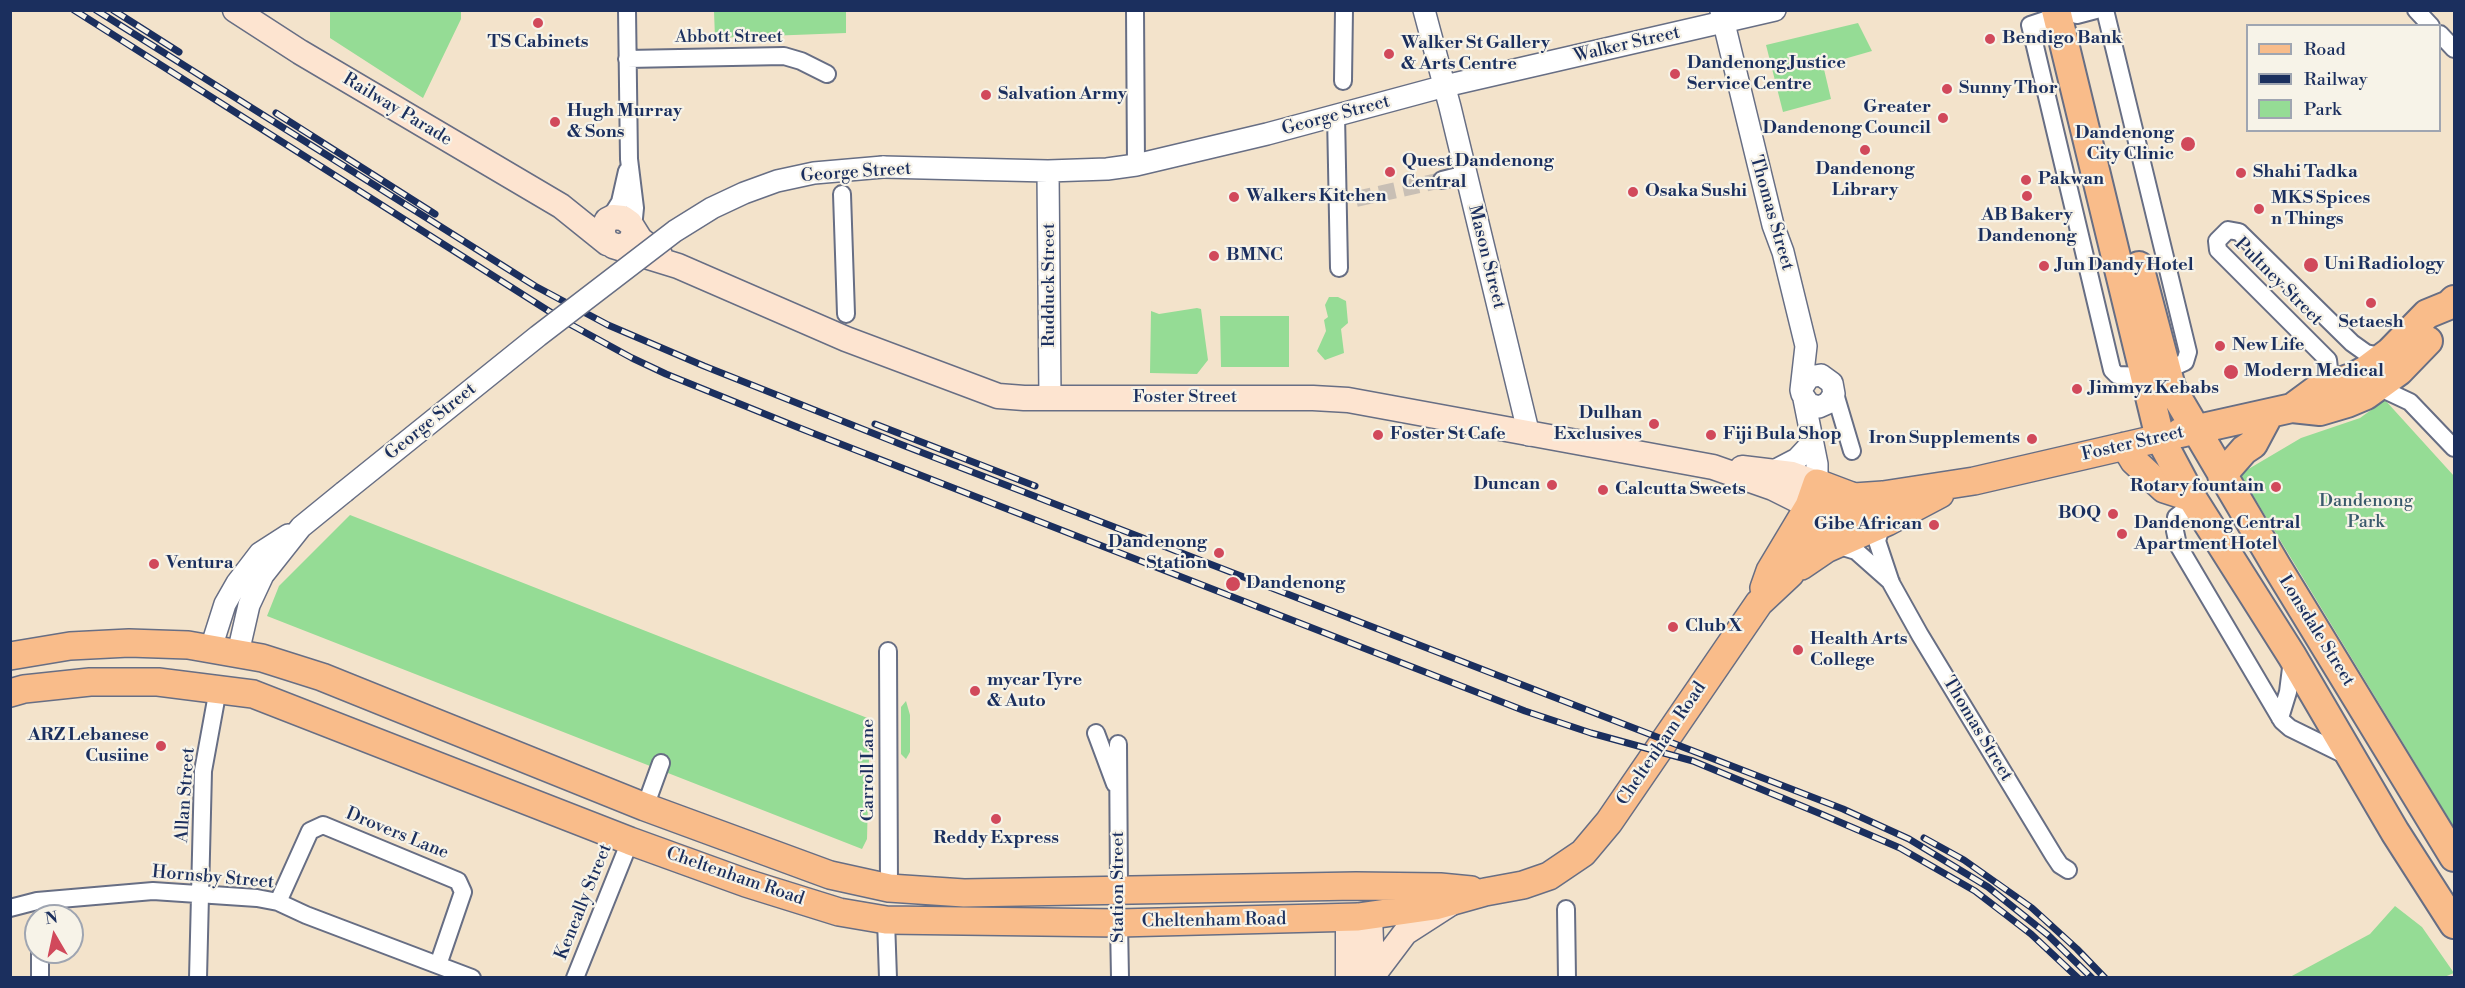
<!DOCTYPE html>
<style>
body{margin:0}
#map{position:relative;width:2465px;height:988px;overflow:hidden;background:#f3e3cb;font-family:"Libre Bodoni",serif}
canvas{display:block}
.frame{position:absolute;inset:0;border:12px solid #1b2f5e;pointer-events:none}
.legend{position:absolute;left:2246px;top:24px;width:195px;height:108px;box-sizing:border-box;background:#f7f3e8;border:2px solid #9fa5b1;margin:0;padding:8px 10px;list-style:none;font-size:18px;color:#1b2f5e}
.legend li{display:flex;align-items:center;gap:12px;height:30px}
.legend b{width:30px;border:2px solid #9fa5b1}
.north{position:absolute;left:24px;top:904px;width:60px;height:60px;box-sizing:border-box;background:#f7f3e8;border:2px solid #9fa5b1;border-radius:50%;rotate:351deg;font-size:16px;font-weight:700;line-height:24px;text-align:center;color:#1b2f5e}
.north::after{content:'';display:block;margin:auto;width:21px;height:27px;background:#d1495b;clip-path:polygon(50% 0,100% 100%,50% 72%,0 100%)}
</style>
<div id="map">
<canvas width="2465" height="988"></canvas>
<div class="frame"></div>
<ul class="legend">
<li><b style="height:8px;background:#f9bc8a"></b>Road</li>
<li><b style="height:8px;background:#1b2f5e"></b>Railway</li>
<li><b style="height:16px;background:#95dc95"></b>Park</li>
</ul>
<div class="north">N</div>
</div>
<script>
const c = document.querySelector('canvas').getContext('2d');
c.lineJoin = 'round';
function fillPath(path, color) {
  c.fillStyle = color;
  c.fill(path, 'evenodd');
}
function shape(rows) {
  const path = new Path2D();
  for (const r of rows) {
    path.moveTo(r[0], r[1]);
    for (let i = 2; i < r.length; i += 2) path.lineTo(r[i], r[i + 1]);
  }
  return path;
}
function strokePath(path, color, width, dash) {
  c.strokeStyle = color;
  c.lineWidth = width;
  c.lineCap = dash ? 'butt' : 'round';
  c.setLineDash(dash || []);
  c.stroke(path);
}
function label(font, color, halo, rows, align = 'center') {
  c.font = font + ' "Libre Bodoni",serif';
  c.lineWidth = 4.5;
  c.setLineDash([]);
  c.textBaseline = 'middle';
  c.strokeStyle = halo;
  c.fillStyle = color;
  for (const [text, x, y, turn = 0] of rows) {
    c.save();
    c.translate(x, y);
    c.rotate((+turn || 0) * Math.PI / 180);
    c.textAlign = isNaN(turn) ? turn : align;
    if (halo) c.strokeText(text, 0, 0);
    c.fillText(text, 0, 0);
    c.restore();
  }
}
fillPath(shape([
 [330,11,461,11,461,19,423,98,330,38],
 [714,11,846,11,846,33,715,38],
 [1858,23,1872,51,1823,65,1831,99,1783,112,1766,45],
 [1329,297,1338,297,1346,301,1348,323,1341,329,1344,353,1325,360,1317,351,1326,331,1324,320,1328,317,1325,305],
 [1197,308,1201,309,1208,360,1197,374,1150,373,1151,311,1159,314],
 [1220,316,1289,316,1289,367,1221,367],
 [2385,400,2454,476,2454,827,2240,474,2301,438,2360,418],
 [350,515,870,719,867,839,862,849,267,616,279,586],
 [906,701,910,715,910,752,906,759,901,754,901,707],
 [2395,906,2422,927,2454,973,2442,978,2290,977,2370,934]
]), '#95dc95');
strokePath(shape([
 [1356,199,1442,180]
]), '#c8bfb5', 16, [16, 8]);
const minor = shape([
 [627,10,629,159,635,208,633,228],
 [1135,10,1136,165],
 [2105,10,2188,352,2185,362,2165,371],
 [2416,10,2431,26],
 [2077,15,2096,10],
 [2057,16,2030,25,2112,370,2117,375,2145,376],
 [2440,34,2454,49],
 [627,59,784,56,801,61,827,74],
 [1343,81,1344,10],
 [1336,115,1339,268],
 [1442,180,1466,174],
 [842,194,846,314],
 [610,218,620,202,627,171],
 [2331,386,2328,360,2218,250,2217,241,2228,230,2239,232,2352,343,2366,353,2384,357],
 [1833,387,1852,451],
 [2378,387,2410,402,2454,448],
 [2195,502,2176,517,2175,531,2178,545,2282,721,2290,728,2347,756],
 [1882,524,1877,541,1891,583,1920,635,2054,856,2060,865,2068,870],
 [1833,547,1843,547,1856,551,1891,582],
 [888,651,889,888],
 [2280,718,2288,692,2292,660],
 [1096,733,1115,784],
 [1118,744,1119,889],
 [645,807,661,763],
 [278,902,310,831,323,825,458,881,463,892,438,965],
 [10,908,37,901,153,891,257,898,278,902,306,915,472,978],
 [1566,909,1567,978],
 [886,920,888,978],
 [1119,923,1120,978],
 [40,952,40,978],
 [198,978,203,771,218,689],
 [575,978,630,841]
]);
const tertiary = shape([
 [1424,10,1450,107,1529,435],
 [1721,11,1773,225,1783,252,1806,346,1801,390,1802,394,1809,404,1819,407,1828,403,1834,394,1832,383,1821,375,1809,377,1802,388],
 [883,167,1048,171,1107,169,1136,165,1267,134,1445,86,1775,10],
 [1048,171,1050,398],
 [1804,399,1817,464,1817,483],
 [1774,471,1797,459,1812,443],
 [211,648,225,604,237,583,260,553,288,535],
 [238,653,249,605,263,575,301,527,344,492]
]);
const secondary = shape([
 [235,10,300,52,561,206,607,243],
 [634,231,631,242,619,247,607,243,603,234,603,228,607,220,613,217,623,218,630,223,640,239,660,255],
 [613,246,678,266,846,339,998,396,1024,398,1313,398,1348,400,1713,467,1773,488,1809,506],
 [1742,468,1792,474,1817,483],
 [1348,918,1348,978],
 [1368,978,1371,942,1370,916],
 [1371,978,1405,933,1450,904]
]);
const primary = shape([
 [2125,446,2134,461,2164,489,2192,498],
 [1809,506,1825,511,1854,516,1887,510],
 [1801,566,1826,549,1887,522,1940,494],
 [1764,588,1770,571,1809,506,1817,483,1854,497,1883,495,1974,481,2160,438],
 [10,656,70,646,129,643,188,645,262,658,322,677,645,807,830,875,889,888,964,893,1356,886,1440,887,1471,890],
 [10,693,24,689,90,682,158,682,253,694,630,841,746,883,839,912,886,920,1119,923,1358,917,1435,906,1485,892,1523,885,1549,876,1583,853,1609,822,1759,603,1790,574,1817,536,1822,526,1825,511,1820,484]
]);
const trunk = shape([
 [2056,10,2160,438,2192,498,2292,656,2395,832,2454,924],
 [2139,266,2171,387,2277,567,2454,857],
 [2292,408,2320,411,2347,403,2366,395,2399,371,2428,341],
 [2180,433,2292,408,2315,391,2351,378,2366,370,2390,352,2427,314,2449,305,2454,300],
 [2222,475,2244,450,2253,444,2269,414]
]);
strokePath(minor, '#676e84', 20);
strokePath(tertiary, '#676e84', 24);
strokePath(secondary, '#676e84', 27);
strokePath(primary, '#676e84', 30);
strokePath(trunk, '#676e84', 32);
strokePath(minor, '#fff', 16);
strokePath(tertiary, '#fff', 21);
strokePath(secondary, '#fde4d0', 24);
strokePath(primary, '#f9bc8a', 27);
strokePath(trunk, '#f9bc8a', 28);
const rail = shape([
 [74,10,566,322,632,358,666,374,797,427,1525,711,1591,733,1693,761,1821,814,1900,848,1975,891,2031,934,2078,978],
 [96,10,535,286,608,325,704,366,905,446,1843,809,1909,839,1988,887,2048,935,2092,978],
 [113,10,179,52],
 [276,113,435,214],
 [875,424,1035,486],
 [1924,838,1964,860,2032,908,2077,949,2105,978]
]);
strokePath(rail, '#1b2f5e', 7);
strokePath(rail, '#f7f3e8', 4.5, [14]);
const tertiaryBridge = shape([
 [344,492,538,336,675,231,712,208,744,193,777,181,814,173,883,167]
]);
strokePath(tertiaryBridge, '#676e84', 24, []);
strokePath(tertiaryBridge, '#fff', 21);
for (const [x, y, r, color] of [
 [538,23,6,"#d1495b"],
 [1990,39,6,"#d1495b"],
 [1389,54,6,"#d1495b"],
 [1675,74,6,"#d1495b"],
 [1947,89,6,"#d1495b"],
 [986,95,6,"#d1495b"],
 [1943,118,6,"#d1495b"],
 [555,122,6,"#d1495b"],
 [2188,144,8,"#d1495b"],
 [1865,150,6,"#d1495b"],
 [1390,172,6,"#d1495b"],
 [2241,173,6,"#d1495b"],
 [2026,180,6,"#d1495b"],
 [1633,192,6,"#d1495b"],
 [2027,196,6,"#d1495b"],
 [1234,197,6,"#d1495b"],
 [2259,209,6,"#d1495b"],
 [1214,256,6,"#d1495b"],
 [2311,265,8,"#d1495b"],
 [2044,266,6,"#d1495b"],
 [2371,303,6,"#d1495b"],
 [2220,346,6,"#d1495b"],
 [2231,372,8,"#d1495b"],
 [2077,389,6,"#d1495b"],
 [1654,424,6,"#d1495b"],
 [1378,435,6,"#d1495b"],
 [1711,435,6,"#d1495b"],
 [2032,439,6,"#d1495b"],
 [1552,485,6,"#d1495b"],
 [2276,487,6,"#d1495b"],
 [1603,490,6,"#d1495b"],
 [2113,514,6,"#d1495b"],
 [1934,525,6,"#d1495b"],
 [2122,534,6,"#d1495b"],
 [1219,553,6,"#d1495b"],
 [154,564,6,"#d1495b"],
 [1233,584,8,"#d1495b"],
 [1673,627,6,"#d1495b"],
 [1798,650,6,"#d1495b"],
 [975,691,6,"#d1495b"],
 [161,746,6,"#d1495b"],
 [996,819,6,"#d1495b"]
]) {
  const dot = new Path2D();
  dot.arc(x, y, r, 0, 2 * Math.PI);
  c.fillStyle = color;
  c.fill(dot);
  strokePath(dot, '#f7f3e8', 2);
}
label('18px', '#1b2f5e', '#f7f3e8', [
 ["Abbott Street",729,38],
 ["Walker Street",1627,45,-13],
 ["Railway Parade",397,110,31],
 ["George Street",1336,116,-15],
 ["George Street",856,173,-4],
 ["Thomas Street",1771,213,74],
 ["Mason Street",1486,257,76],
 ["Pultney Street",2278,282,45],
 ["Rudduck Street",1050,285,-90],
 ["Foster Street",1185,398],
 ["George Street",431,422,-39],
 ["Foster Street",2133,444,-13],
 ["Lonsdale Street",2316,631,58],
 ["Thomas Street",1977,729,59],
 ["Cheltenham Road",1662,744,-56],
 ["Carroll Lane",869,770,-90],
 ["Allan Street",186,795,-86],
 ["Drovers Lane",397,834,22],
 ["Cheltenham Road",735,877,19],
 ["Hornsby Street",213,878,5],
 ["Station Street",1119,887,-90],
 ["Keneally Street",584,902,-68],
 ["Cheltenham Road",1214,921,-1]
]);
label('bold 18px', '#1b2f5e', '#f7f3e8', [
 ["Bendigo Bank",2002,39],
 ["TS Cabinets",538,43,"center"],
 ["Walker St Gallery",1401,44],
 ["& Arts Centre",1401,65],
 ["Dandenong Justice",1687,64],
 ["Service Centre",1687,85],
 ["Sunny Thor",1959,89],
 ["Salvation Army",998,95],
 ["Greater",1931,108,"right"],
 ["Dandenong Council",1931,129,"right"],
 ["Hugh Murray",567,112],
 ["& Sons",567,133],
 ["Dandenong",2174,134,"right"],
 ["City Clinic",2174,155,"right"],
 ["Quest Dandenong",1402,162],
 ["Central",1402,183],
 ["Dandenong",1865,170,"center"],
 ["Library",1865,191,"center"],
 ["Shahi Tadka",2253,173],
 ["Pakwan",2038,180],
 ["Osaka Sushi",1645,192],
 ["Walkers Kitchen",1246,197],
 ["MKS Spices",2271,199],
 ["n Things",2271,220],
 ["AB Bakery",2027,216,"center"],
 ["Dandenong",2027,237,"center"],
 ["BMNC",1226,256],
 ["Uni Radiology",2324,265],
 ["Jun Dandy Hotel",2056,266],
 ["Setaesh",2371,323,"center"],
 ["New Life",2232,346],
 ["Modern Medical",2244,372],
 ["Jimmyz Kebabs",2089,389],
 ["Dulhan",1642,414,"right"],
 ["Exclusives",1642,435,"right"],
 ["Foster St Cafe",1390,435],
 ["Fiji Bula Shop",1723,435],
 ["Iron Supplements",2020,439,"right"],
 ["Duncan",1540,485,"right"],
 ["Rotary fountain",2264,487,"right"],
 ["Calcutta Sweets",1615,490],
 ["BOQ",2101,514,"right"],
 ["Dandenong Central",2134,524],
 ["Apartment Hotel",2134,545],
 ["Gibe African",1922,525,"right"],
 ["Dandenong",1207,543,"right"],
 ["Station",1207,564,"right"],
 ["Ventura",166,564],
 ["Dandenong",1246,584],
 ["Club X",1685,627],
 ["Health Arts",1810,640],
 ["College",1810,661],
 ["mycar Tyre",987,681],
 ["& Auto",987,702],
 ["ARZ Lebanese",149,736,"right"],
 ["Cusiine",149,757,"right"],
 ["Reddy Express",996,839,"center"]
], 'left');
label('18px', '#3a5a6c', '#f7f3e8', [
 ["Dandenong",2366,502],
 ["Park",2366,523]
]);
</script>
